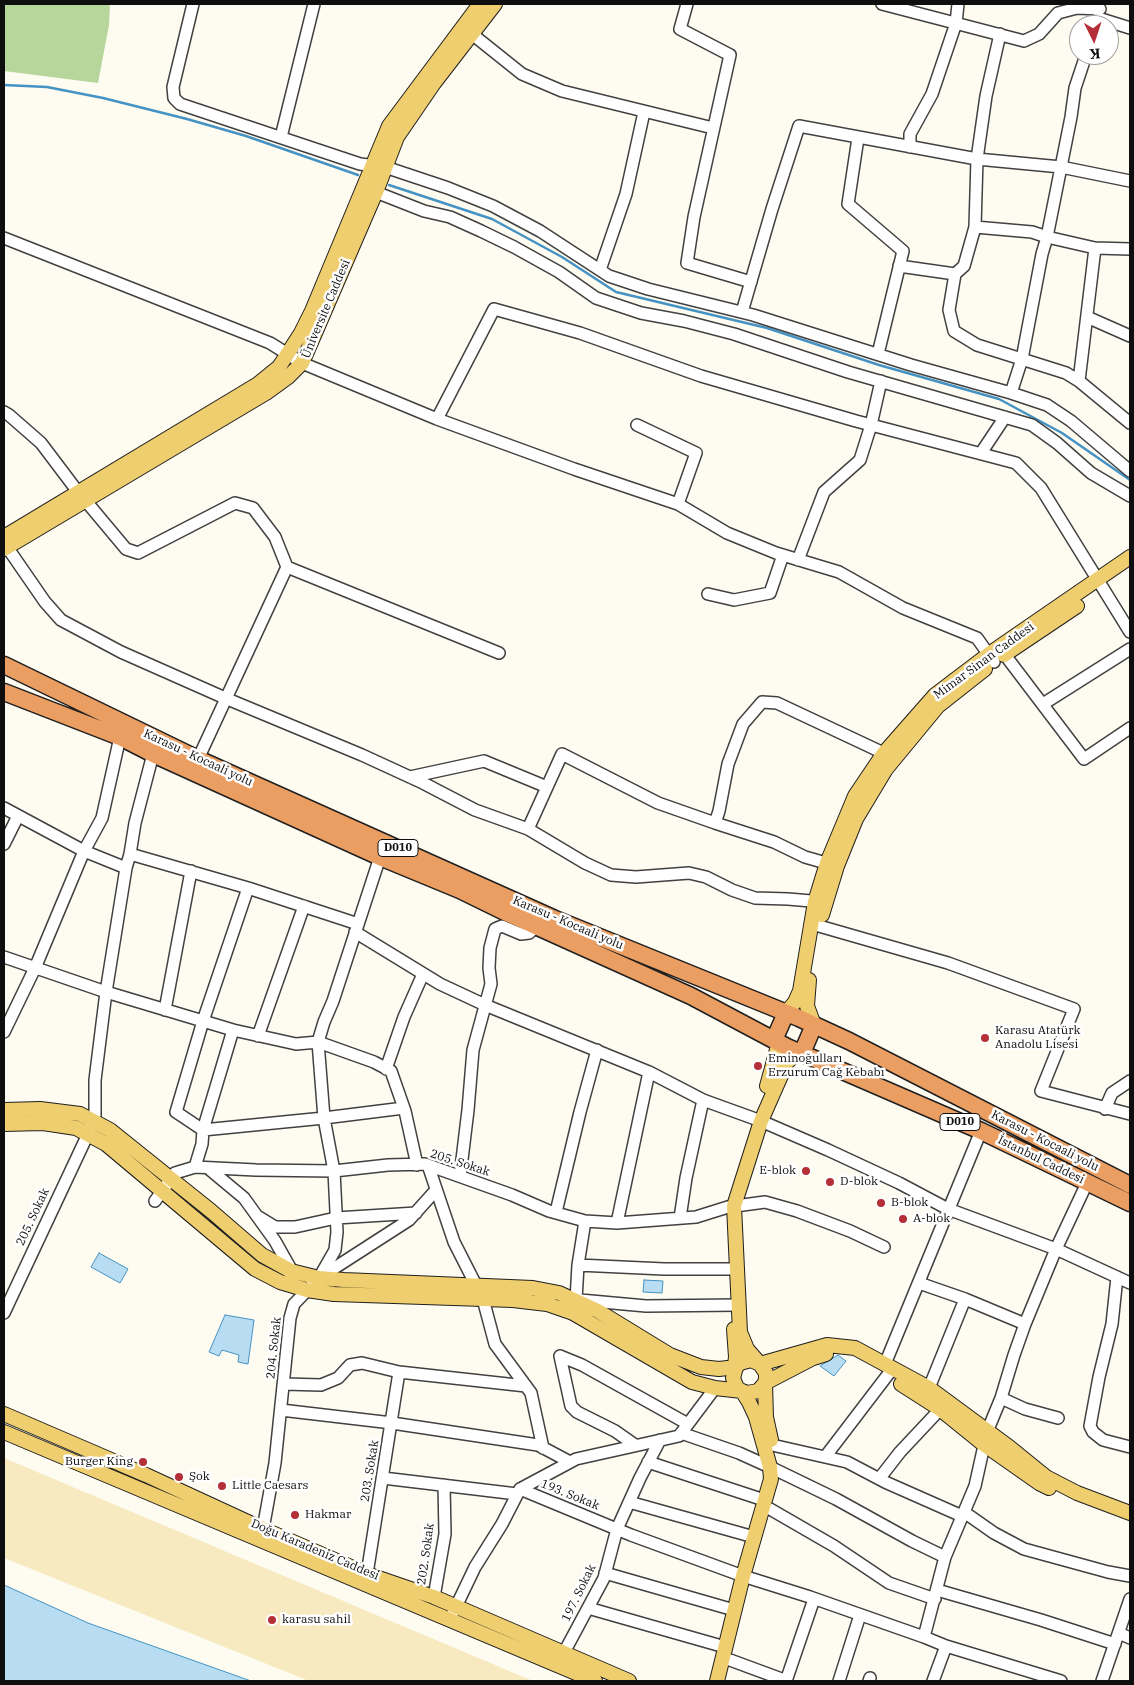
<!DOCTYPE html>
<meta charset="utf-8">
<style>
body{margin:0}
#map{position:relative;width:1134px;height:1685px;overflow:hidden;background:#fefbf0;font-family:"IBM Plex Serif",serif}
canvas{display:block}
.frame{position:absolute;inset:0;border:5px solid #0e0e0e;pointer-events:none}
.north{position:absolute;left:1069px;top:15px;width:50px;height:50px;box-sizing:border-box;background:#fff;border:1px solid #9f9f9f;border-radius:50%;rotate:176deg;font-size:14px;font-weight:700;line-height:20px;text-align:center;color:#0e0e0e}
.north::after{content:'';display:block;margin:auto;width:18px;height:22px;background:#b52f37;clip-path:polygon(50% 0,100% 100%,50% 72%,0 100%)}
</style>
<div id="map">
<canvas width="1134" height="1685"></canvas>
<div class="frame"></div>
<div class="north">K</div>
</div>
<script>
const c = document.querySelector('canvas').getContext('2d');
c.lineJoin = 'round';
function fillPath(path, color) {
  c.fillStyle = color;
  c.fill(path, 'evenodd');
}
function shape(rows) {
  const path = new Path2D();
  for (const r of rows) {
    path.moveTo(r[0], r[1]);
    for (let i = 2; i < r.length; i += 2) path.lineTo(r[i], r[i + 1]);
  }
  return path;
}
function strokePath(path, color, width, dash) {
  c.strokeStyle = color;
  c.lineWidth = width;
  c.lineCap = dash ? 'butt' : 'round';
  c.setLineDash(dash || []);
  c.stroke(path);
}
function label(font, color, halo, rows, align = 'center') {
  c.font = font + ' "IBM Plex Serif",serif';
  c.lineWidth = 5;
  c.setLineDash([]);
  c.textBaseline = 'middle';
  c.strokeStyle = halo;
  c.fillStyle = color;
  for (const [text, x, y, turn = 0] of rows) {
    c.save();
    c.translate(x, y);
    c.rotate((+turn || 0) * Math.PI / 180);
    c.textAlign = isNaN(turn) ? turn : align;
    if (halo) c.strokeText(text, 0, 0);
    c.fillText(text, 0, 0);
    c.restore();
  }
}
fillPath(shape([
 [4,4,110,4,109,25,98,83,4,71]
]), '#b7d69c');
fillPath(shape([
 [4,1458,533,1681,309,1681,4,1558]
]), '#f7eac0');
const water = shape([
 [99,1253,128,1269,120,1283,91,1267,99,1253],
 [644,1280,663,1281,662,1293,643,1292,644,1280],
 [225,1315,254,1320,248,1364,238,1362,239,1355,222,1350,219,1356,209,1352,225,1315],
 [838,1355,846,1361,834,1376,820,1366,838,1355],
 [4,1585,88,1623,251,1681,4,1681,4,1585]
]);
fillPath(water, '#b8ddf2');
strokePath(water, '#4493c4', 1);
strokePath(shape([
 [4,85,47,87,103,98,187,119,246,136,358,175],
 [389,185,492,219,562,257,616,292,767,328,879,365,999,399,1062,433,1130,480]
]), '#4493c4', 2.5);
const minor = shape([
 [193,4,173,87,174,98,180,104,360,164,385,167,448,188,493,206,540,231,609,276,648,289,753,315,911,365,1011,393,1047,405,1071,421,1130,471],
 [687,4,680,29,730,55,694,217,687,263,751,282],
 [882,4,1024,41,1039,34,1058,13,1077,8,1100,9],
 [1098,18,1130,28],
 [472,34,522,74,562,91,713,128],
 [1086,55,1075,88,1071,117,1047,237,1095,248,1130,249],
 [281,137,314,4],
 [858,138,848,204,903,251,878,354],
 [910,147,910,134,932,94,956,23,958,4],
 [368,189,424,211,450,217,481,231,514,247,559,272,596,298,641,313,684,321,734,334,848,372,1032,425,1057,443,1091,473,1130,496],
 [975,227,977,159,986,96,1000,34],
 [4,238,270,343,302,363,437,419,574,469,678,504,727,533,776,553,839,572,903,608,977,638,994,662],
 [899,266,955,274,964,266,975,227,1032,232,1047,237,1042,254,1022,359,1011,393],
 [600,270,626,194,644,112],
 [955,274,949,310,954,331,977,345,1066,373,1079,381,1130,423],
 [742,312,772,209,799,126,977,159,1061,167,1130,181],
 [1087,317,1130,336],
 [1079,381,1095,248],
 [4,412,9,415,41,443,78,492],
 [437,419,494,309,580,333,701,376,856,421,1016,463,1041,488,1130,632],
 [637,425,696,453,678,504],
 [981,453,1005,417],
 [85,500,126,549,138,553,235,503,253,508,275,537,287,567],
 [7,547,45,602,61,620,121,652,225,698,362,755,423,783,475,810,528,829,585,863,611,875,636,877,689,873,706,877,732,890,755,898,788,899,823,902],
 [798,560,824,492,860,460,871,425,881,381],
 [708,594,734,600,770,593,783,555],
 [1005,655,1084,759,1130,728],
 [1043,704,1130,649],
 [120,737,102,818,84,851,126,868],
 [198,759,287,567,499,653],
 [410,777,484,761,547,787],
 [4,808,84,851,35,968,4,1032],
 [528,829,562,754,658,803,715,823],
 [4,844,18,816],
 [130,854,135,823,153,754],
 [833,865,805,857,774,842,715,823,719,811,728,764,743,724,762,702,777,703,892,757],
 [819,926,948,963,1074,1009,1041,1091,1130,1114],
 [355,932,440,984,485,1005,649,1072,703,1100,761,1121,828,1150,899,1183,948,1209,1056,1249,1130,1283],
 [4,957,106,992,233,1030],
 [165,1010,191,871],
 [258,1036,304,906],
 [386,1069,404,1017,423,974],
 [404,1108,324,1118,203,1130,233,1030,296,1044,318,1042,374,1062,391,1071,405,1111,417,1165],
 [1105,1109,1112,1093,1130,1081],
 [428,1165,454,1242,483,1299,495,1344,531,1393,543,1448],
 [195,1167,202,1144,203,1130,176,1112,203,1021,248,888],
 [208,1168,244,1198,275,1241,293,1273],
 [460,1176,468,1110,473,1050,491,984,489,968,490,948,495,929,502,926,521,934,529,933,537,926],
 [155,1201,175,1173,195,1167,256,1170,334,1171,388,1165,425,1164,512,1195,549,1211,585,1221,617,1223,696,1217,728,1207,765,1202,797,1211,850,1231,884,1247],
 [556,1212,580,1112,597,1050],
 [257,1216,275,1227,295,1227,336,1218,416,1213],
 [680,1218,686,1178,703,1100],
 [617,1223,649,1072],
 [578,1265,664,1269,736,1269],
 [322,1276,409,1220,436,1190],
 [1117,1277,1112,1324,1099,1377,1090,1426,1093,1432,1103,1440,1130,1447],
 [919,1283,965,1299,1025,1324],
 [576,1300,578,1265,585,1221],
 [580,1300,646,1306,738,1305],
 [4,1313,88,1134,95,1115,95,1080,106,992,126,868,130,854,248,888,358,924],
 [560,1356,582,1365,688,1424],
 [560,1356,571,1406,577,1412,615,1431,635,1445],
 [885,1364,981,1131],
 [284,1384,321,1385,338,1378,350,1365,362,1363,399,1372,526,1386],
 [929,1388,965,1299],
 [1001,1398,1025,1409,1058,1418],
 [281,1410,392,1423,538,1445,570,1462],
 [681,1433,739,1453,770,1467,836,1499,912,1541,945,1557],
 [772,1445,847,1462,885,1482,962,1516],
 [825,1457,893,1368],
 [648,1462,764,1500],
 [383,1478,517,1494],
 [879,1479,900,1452,946,1403],
 [520,1489,576,1459,679,1436,715,1388],
 [629,1502,754,1537],
 [770,1509,834,1546,889,1583,935,1599],
 [964,1512,994,1533,1024,1549,1108,1572,1130,1576],
 [260,1536,263,1529,275,1463,290,1318,294,1304,319,1278,335,1250,337,1232,334,1171,324,1118,318,1042,324,1022,333,1001,380,857],
 [605,1573,734,1610],
 [367,1574,399,1372],
 [937,1590,1041,1620,1115,1644],
 [434,1597,445,1534,444,1485],
 [588,1608,725,1647],
 [453,1613,475,1567,502,1524,520,1489,631,1535,743,1576,810,1597,924,1637],
 [1119,1633,1130,1638],
 [946,1646,924,1637,945,1557,975,1486,987,1432,1001,1398,1014,1355,1025,1324,1056,1249,1087,1183],
 [560,1660,604,1578,617,1529,640,1478,660,1440],
 [730,1660,787,1681],
 [786,1681,814,1599],
 [839,1681,860,1615],
 [869,1681,870,1678],
 [933,1681,946,1646,1061,1681],
 [1102,1681,1130,1599]
]);
const major = shape([
 [4,537,258,384,279,367,301,333,312,311,389,126,480,4],
 [4,549,266,393,288,377,302,363,376,192,397,137,434,83,495,4],
 [1004,655,1077,606],
 [822,915,837,866,856,819,886,769,938,706,985,669],
 [809,980,807,1006,814,1025],
 [786,1013,795,1002,800,991,815,902,827,863,855,796,884,753,935,695,989,654,1130,557],
 [802,1053,794,1056,787,1062,783,1071,761,1121,734,1206,740,1332,747,1349,760,1364,827,1345,855,1348,929,1388,1009,1447,1046,1477,1077,1493,1130,1513],
 [767,1086,778,1046,774,1040],
 [4,1110,40,1109,80,1114,110,1130,211,1211,262,1255,291,1271,319,1278,344,1280,533,1288,559,1293,598,1311,670,1355,701,1367,719,1369,736,1367],
 [4,1124,43,1123,76,1128,106,1144,255,1269,280,1282,307,1290,334,1294,513,1300,547,1304,573,1313,692,1382,715,1388,742,1391,747,1393,758,1391,765,1383,766,1378,766,1373,760,1364,751,1360,740,1363,736,1367,733,1378,737,1388,742,1391,749,1402,756,1417,770,1467,771,1479,743,1576,717,1681],
 [734,1372,736,1357,734,1329],
 [901,1384,940,1409,982,1443,1039,1483,1049,1488],
 [4,1414,146,1475,263,1529,367,1574,434,1597,629,1681],
 [4,1432,595,1681],
 [771,1440,766,1417,765,1383,813,1358,826,1354]
]);
const highway = shape([
 [4,665,198,759,555,919,799,1018,849,1041,1130,1185],
 [4,692,120,737,153,754,380,857,460,890,509,914,691,996,787,1047,981,1131,1130,1203],
 [774,1040,786,1013],
 [802,1053,814,1025]
]);
strokePath(minor, '#414141', 14);
strokePath(major, '#1f1f1f', 16);
strokePath(highway, '#1f1f1f', 19);
strokePath(minor, '#fff', 11);
strokePath(major, '#efce6f', 14);
strokePath(highway, '#eb9e62', 16);
for (const [x, y, r, color] of [
 [985,1038,5,"#b52f37"],
 [758,1066,5,"#b52f37"],
 [806,1171,5,"#b52f37"],
 [830,1182,5,"#b52f37"],
 [881,1203,5,"#b52f37"],
 [903,1219,5,"#b52f37"],
 [143,1462,5,"#b52f37"],
 [179,1477,5,"#b52f37"],
 [222,1486,5,"#b52f37"],
 [295,1515,5,"#b52f37"],
 [272,1620,5,"#b52f37"]
]) {
  const dot = new Path2D();
  dot.arc(x, y, r, 0, 2 * Math.PI);
  c.fillStyle = color;
  c.fill(dot);
  strokePath(dot, '#fff', 2);
}
for (const [x, y, w] of [
 [398,848,40],
 [960,1122,40]
]) {
  const box = new Path2D();
  box.roundRect(x - w / 2, y - 8.5, w, 17, 4);
  c.fillStyle = '#fff';
  c.fill(box);
  strokePath(box, '#0e0e0e', 1);
}
label('bold 11px', '#0e0e0e', null, [
 ["D010",398,848],
 ["D010",960,1122]
]);
label('12px', '#0e0e0e', '#fff', [
 ["Üniversite Caddesi",326,309,-67],
 ["Mimar Sinan Caddesi",984,661,-36],
 ["Karasu - Kocaali yolu",198,758,25],
 ["Karasu - Kocaali yolu",568,923,23],
 ["Karasu - Kocaali yolu",1045,1141,27],
 ["İstanbul Caddesi",1041,1160,26],
 ["205. Sokak",460,1163,18],
 ["205. Sokak",33,1217,-65],
 ["204. Sokak",274,1348,-84],
 ["203. Sokak",370,1471,-81],
 ["193. Sokak",570,1495,22],
 ["Doğu Karadeniz Caddesi",315,1550,23],
 ["202. Sokak",426,1554,-82],
 ["197. Sokak",579,1593,-64]
]);
label('12px', '#0e0e0e', '#fff', [
 ["Karasu Atatürk",995,1031],
 ["Anadolu Lisesi",995,1045],
 ["Eminoğulları",768,1059],
 ["Erzurum Cağ Kebabı",768,1073],
 ["E-blok",796,1171,"right"],
 ["D-blok",840,1182],
 ["B-blok",891,1203],
 ["A-blok",913,1219],
 ["Burger King",133,1462,"right"],
 ["Şok",189,1477],
 ["Little Caesars",232,1486],
 ["Hakmar",305,1515],
 ["karasu sahil",282,1620]
], 'left');
</script>
